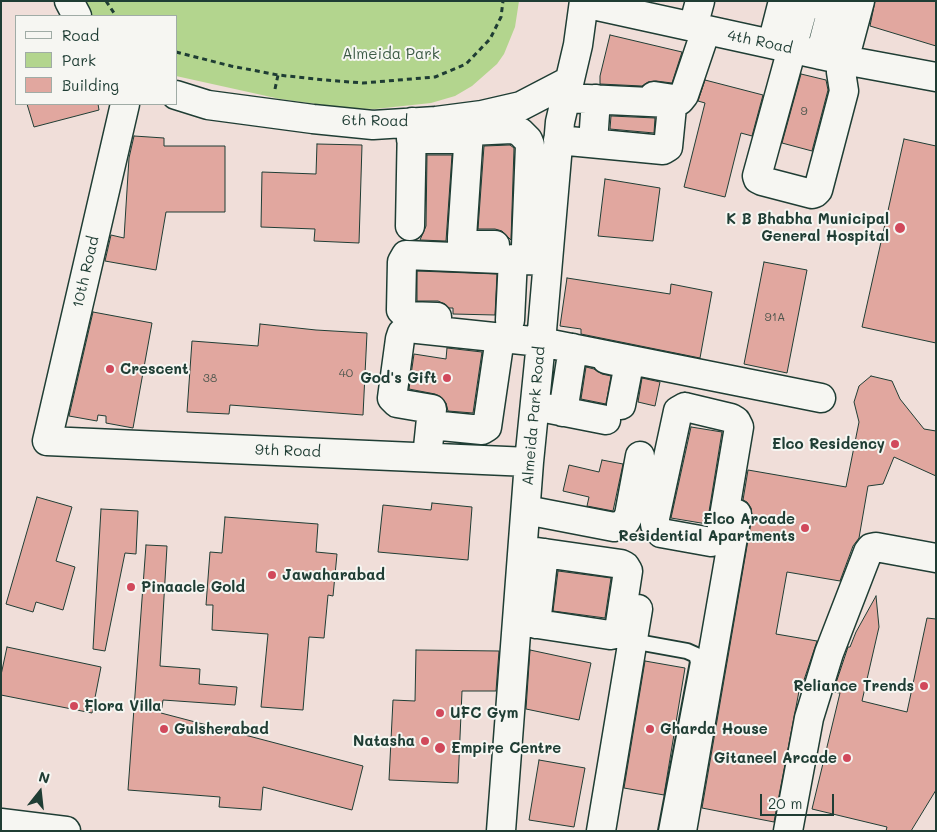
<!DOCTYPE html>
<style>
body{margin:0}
#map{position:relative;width:937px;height:832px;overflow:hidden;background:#f0ded9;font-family:Mali,sans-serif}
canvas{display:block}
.frame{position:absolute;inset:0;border:2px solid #1f3d34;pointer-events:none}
.legend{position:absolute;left:15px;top:15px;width:162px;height:90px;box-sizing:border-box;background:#f6f6f2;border:1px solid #a0aca6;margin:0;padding:6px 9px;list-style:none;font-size:15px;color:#1f3d34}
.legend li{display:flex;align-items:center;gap:10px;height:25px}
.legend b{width:25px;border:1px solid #a0aca6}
.north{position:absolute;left:15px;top:767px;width:50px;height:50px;-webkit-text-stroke:4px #f6f6f2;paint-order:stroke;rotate:16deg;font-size:14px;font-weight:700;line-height:20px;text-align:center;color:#1f3d34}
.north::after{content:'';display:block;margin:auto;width:18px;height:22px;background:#1f3d34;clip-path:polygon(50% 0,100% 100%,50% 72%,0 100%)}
.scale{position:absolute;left:760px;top:794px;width:74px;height:22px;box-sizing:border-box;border:2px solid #1f3d34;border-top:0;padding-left:6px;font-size:15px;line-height:18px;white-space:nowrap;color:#1f3d34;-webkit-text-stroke:4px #f6f6f2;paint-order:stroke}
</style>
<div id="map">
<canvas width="937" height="832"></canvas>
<div class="frame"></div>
<ul class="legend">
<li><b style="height:6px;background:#f6f6f2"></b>Road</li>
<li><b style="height:14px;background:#b3d58e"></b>Park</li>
<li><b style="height:14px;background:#e1a79f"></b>Building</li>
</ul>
<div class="north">N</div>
<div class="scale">20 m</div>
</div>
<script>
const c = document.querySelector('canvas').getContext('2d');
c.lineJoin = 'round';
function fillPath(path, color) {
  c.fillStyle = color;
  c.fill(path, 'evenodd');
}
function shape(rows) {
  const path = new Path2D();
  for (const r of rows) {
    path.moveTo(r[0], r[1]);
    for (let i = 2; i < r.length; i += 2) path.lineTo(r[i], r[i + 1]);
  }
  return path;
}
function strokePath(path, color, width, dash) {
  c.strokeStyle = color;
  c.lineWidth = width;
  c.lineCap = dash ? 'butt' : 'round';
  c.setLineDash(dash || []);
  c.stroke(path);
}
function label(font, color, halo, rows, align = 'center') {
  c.font = font + ' Mali,sans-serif';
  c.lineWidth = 4;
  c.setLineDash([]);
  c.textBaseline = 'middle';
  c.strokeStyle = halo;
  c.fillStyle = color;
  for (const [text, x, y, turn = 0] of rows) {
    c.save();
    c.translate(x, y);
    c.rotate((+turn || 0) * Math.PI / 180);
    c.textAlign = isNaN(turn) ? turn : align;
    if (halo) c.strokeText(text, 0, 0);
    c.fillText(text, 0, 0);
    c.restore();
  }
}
fillPath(shape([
 [85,1,519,1,515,27,504,54,497,64,472,86,455,96,431,103,375,109,345,108,280,99,176,76,176,16,90,16]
]), '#b3d58e');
const building = shape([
 [875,1,936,1,936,46,870,26,875,1],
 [610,35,682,52,672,83,656,81,648,82,642,86,600,84,600,76,610,35],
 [801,74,826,80,828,90,812,151,782,143,801,74],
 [705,80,763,95,752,136,741,133,725,197,684,187,705,103,698,101,705,80],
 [27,104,98,104,99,110,34,127,27,104],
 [611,116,655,118,654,133,610,129,611,116],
 [134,136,164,138,164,146,225,146,225,212,166,212,156,270,105,261,111,235,124,238,129,158,134,136],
 [904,139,936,146,936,343,862,327,904,139],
 [317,144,362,145,359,243,314,241,315,229,261,227,262,172,316,174,317,144],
 [510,145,514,148,511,240,502,231,495,229,478,229,484,146,510,145],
 [427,155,452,155,446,241,420,240,426,226,427,155],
 [605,179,660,188,653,241,598,236,605,179],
 [764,262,807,270,787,373,744,364,764,262],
 [417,271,497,274,495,315,453,314,453,308,449,308,445,304,438,301,417,301,417,271],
 [567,278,670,294,671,284,712,292,700,358,581,334,581,329,560,326,567,278],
 [93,312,152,323,133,428,106,423,106,416,98,415,97,421,69,416,93,312],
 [260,324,316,330,367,333,363,415,230,405,229,414,187,412,192,341,258,346,260,324],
 [447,348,482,352,473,413,448,411,446,403,441,397,435,394,409,389,414,354,446,359,447,348],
 [586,367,594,369,602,374,611,376,606,404,581,399,586,367],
 [871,376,892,381,900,399,924,429,936,431,936,476,894,457,883,484,868,486,859,538,853,546,840,581,787,572,776,634,817,641,802,686,800,686,774,822,702,808,752,517,751,508,747,502,743,500,748,470,846,487,859,422,854,402,859,386,871,376],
 [642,378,660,382,655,406,638,402,642,378],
 [691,427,722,432,707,524,671,518,691,427],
 [602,460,623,464,613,511,587,506,589,497,563,491,569,465,599,472,602,460],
 [37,497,72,507,56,561,75,567,63,610,36,602,33,612,6,604,37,497],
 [432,503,472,507,468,560,378,552,383,505,431,510,432,503],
 [101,509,138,511,136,554,125,553,105,651,93,649,101,509],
 [225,517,318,524,316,552,337,554,333,596,328,595,324,638,309,637,303,710,261,707,268,634,212,630,213,605,206,605,210,552,222,553,225,517],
 [146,545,167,546,160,666,200,669,199,684,237,687,235,705,163,700,161,713,363,766,352,810,263,787,261,810,219,807,220,797,128,790,146,545],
 [558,571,611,578,605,618,553,611,558,571],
 [876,596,879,627,862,701,907,712,927,618,936,619,936,790,911,831,886,831,887,827,812,809,840,693,833,692,848,647,850,647,856,632,876,596],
 [7,647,101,667,92,713,1,695,1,675,7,647],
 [416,650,499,651,496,691,462,691,458,783,389,780,393,700,415,701,416,650],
 [530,650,591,663,579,720,526,709,530,650],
 [645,661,685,668,664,795,624,788,645,661],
 [539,760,585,768,574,827,529,820,539,760]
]);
fillPath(building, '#e1a79f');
strokePath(building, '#1f3d34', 1);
const service = shape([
 [632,641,687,651,696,655,698,662,666,831]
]);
const minor = shape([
 [69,1,77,16],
 [805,1,757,176,758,179,762,181,812,194,815,193,818,190,844,91,841,72,860,1],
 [805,1,856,15],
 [584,3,844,60,936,77],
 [693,27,700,1],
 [772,44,783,1],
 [820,55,832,9],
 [176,95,208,105,313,119,373,125,436,121,482,115,521,106,569,81],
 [654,96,680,100,684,95,706,30],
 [125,104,47,441,529,462],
 [470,117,462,237,462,241,469,245,495,245],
 [470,131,512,129,520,132,528,140,530,145,526,246],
 [411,139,460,139],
 [558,140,663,150,668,147,672,107,670,103,566,98],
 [593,143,596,99],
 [410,226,412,122],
 [437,317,407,316,401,310,402,262,406,255,548,261],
 [510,320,513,259],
 [606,359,629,364,621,405],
 [535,406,606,420],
 [685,407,731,418,736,421,739,427,722,528,720,536,716,540,711,542,661,533,655,525,655,518,678,411,685,407],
 [563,412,573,348],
 [431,425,482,430,487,427,500,338],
 [427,457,432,409,397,403,392,398,400,339,402,333,408,328,541,342,821,398],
 [526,510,614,527,621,525,626,521,629,515,640,456],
 [518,621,610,635,615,634,619,630,628,571,625,566,621,564,523,550],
 [536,624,544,553],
 [501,831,529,462,541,342,560,122,578,45,584,1],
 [601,831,638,609],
 [682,831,737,514],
 [788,831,809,718,829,653,868,552,871,548,876,547,936,558]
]);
const secondary = shape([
 [1,823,66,831]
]);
strokePath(service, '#1f3d34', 18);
strokePath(minor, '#1f3d34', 31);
strokePath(secondary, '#1f3d34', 31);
strokePath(shape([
 [106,1,116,16],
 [176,52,231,66,278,75,325,80,363,83,435,77,466,64,490,39,501,17,503,1],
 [275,89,278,75]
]), '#1f3d34', 3, [5, 4]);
strokePath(service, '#f6f6f2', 14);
strokePath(minor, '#f6f6f2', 28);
strokePath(secondary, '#f6f6f2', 28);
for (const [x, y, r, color] of [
 [900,228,6,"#d1495b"],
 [110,369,5,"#d1495b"],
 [447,378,5,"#d1495b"],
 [895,444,5,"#d1495b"],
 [805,528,5,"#d1495b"],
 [272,575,5,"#d1495b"],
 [131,587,5,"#d1495b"],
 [924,686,5,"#d1495b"],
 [74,706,5,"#d1495b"],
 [440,713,5,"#d1495b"],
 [164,729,5,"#d1495b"],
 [650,729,5,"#d1495b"],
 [425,741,5,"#d1495b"],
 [440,748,6,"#d1495b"],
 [847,758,5,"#d1495b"]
]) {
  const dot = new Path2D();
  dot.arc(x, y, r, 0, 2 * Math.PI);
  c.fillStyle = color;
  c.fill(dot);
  strokePath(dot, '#f6f6f2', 2);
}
label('12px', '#50584f', null, [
 ["9",804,111],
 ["91A",775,317],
 ["40",346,373],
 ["38",210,378]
]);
label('15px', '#1f3d34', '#f6f6f2', [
 ["4th Road",760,42,12],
 ["6th Road",375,121,1],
 ["10th Road",86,272,-77],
 ["Almeida Park Road",534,416,-85],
 ["9th Road",288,451,2]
]);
label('15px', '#3d5b46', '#f6f6f2', [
 ["Almeida Park",391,54]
]);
label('bold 15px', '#1f3d34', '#f6f6f2', [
 ["K B Bhabha Municipal",889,219,"right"],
 ["General Hospital",889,236,"right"],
 ["Crescent",120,369],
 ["God's Gift",437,378,"right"],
 ["Elco Residency",885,444,"right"],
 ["Elco Arcade",795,519,"right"],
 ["Residential Apartments",795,536,"right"],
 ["Jawaharabad",282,575],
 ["Pinaacle Gold",141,587],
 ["Reliance Trends",914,686,"right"],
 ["Flora Villa",84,706],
 ["UFC Gym",450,713],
 ["Gulsherabad",174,729],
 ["Gharda House",660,729],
 ["Natasha",415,741,"right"],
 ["Empire Centre",451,748],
 ["Gitaneel Arcade",837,758,"right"]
], 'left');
</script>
